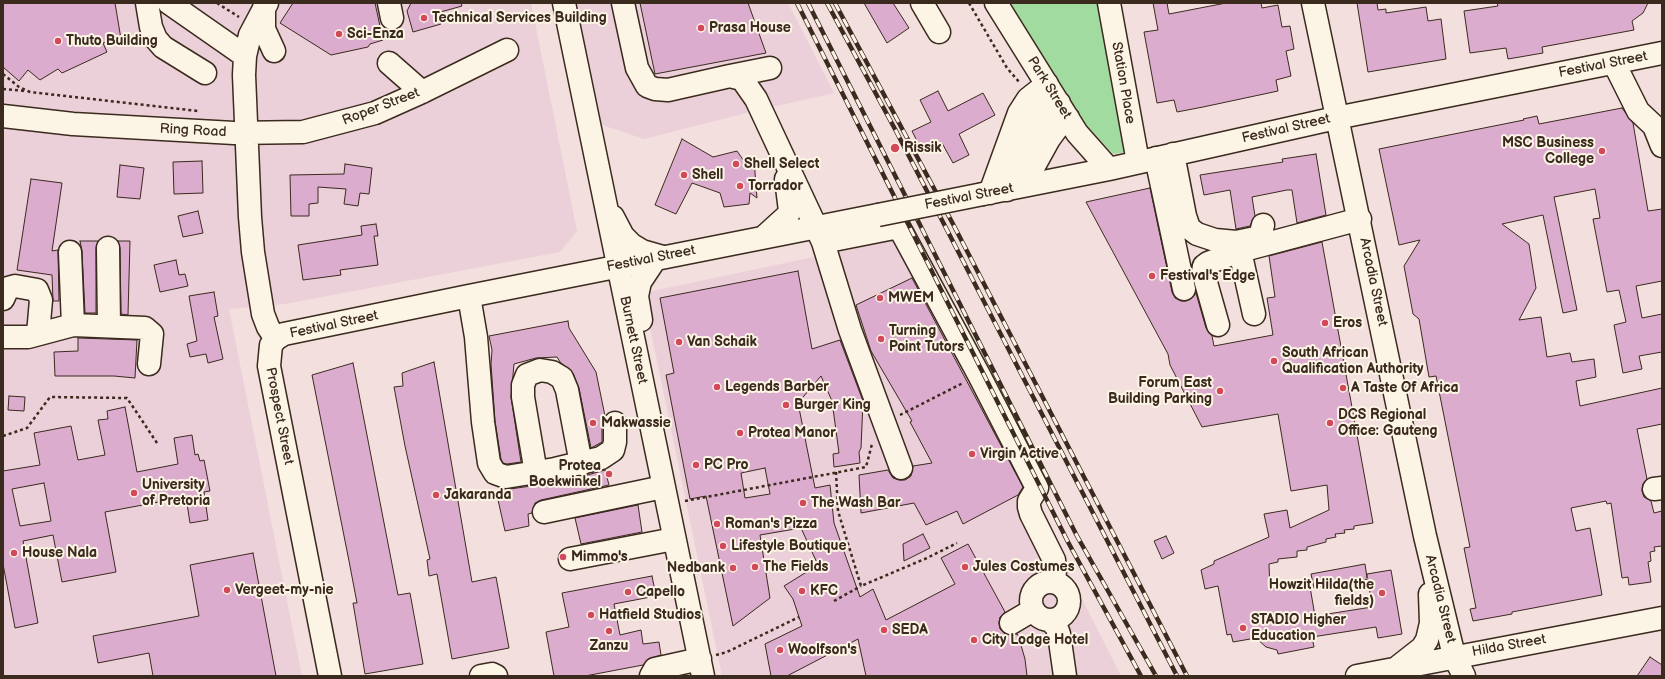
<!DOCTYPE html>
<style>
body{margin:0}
#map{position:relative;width:1665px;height:679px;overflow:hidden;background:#f2dfde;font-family:"Balsamiq Sans",sans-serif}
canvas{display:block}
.frame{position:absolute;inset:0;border:4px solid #3b2a1e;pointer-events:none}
</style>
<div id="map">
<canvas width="1665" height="679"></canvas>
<div class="frame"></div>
</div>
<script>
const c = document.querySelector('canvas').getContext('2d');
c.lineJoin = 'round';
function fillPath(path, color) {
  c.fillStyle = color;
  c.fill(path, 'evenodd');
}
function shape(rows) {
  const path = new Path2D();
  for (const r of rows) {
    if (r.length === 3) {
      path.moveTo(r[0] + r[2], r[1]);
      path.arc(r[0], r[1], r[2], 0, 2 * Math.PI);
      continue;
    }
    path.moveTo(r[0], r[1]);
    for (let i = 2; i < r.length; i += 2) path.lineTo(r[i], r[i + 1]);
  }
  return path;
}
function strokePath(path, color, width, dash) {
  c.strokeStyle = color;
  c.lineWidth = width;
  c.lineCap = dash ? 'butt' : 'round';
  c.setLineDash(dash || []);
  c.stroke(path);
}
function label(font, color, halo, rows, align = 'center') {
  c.font = font + ' "Balsamiq Sans",sans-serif';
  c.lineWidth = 4;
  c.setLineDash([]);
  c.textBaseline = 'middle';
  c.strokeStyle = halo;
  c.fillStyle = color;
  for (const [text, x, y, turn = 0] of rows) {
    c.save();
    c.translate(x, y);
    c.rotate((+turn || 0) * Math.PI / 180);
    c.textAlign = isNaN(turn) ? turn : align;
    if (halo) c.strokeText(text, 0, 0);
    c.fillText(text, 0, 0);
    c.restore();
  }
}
fillPath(shape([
 [3,3,531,3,577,231,560,252,285,304,229,309,302,676,3,676],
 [571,3,788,3,834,93,754,111,644,139,596,123],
 [899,239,1121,676,722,676,643,293]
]), '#ebd0d9');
fillPath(shape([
 [1007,3,1099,3,1127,152,1113,154,1071,108]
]), '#a2dba0');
const building = shape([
 [3,3,115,3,121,39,103,43,107,52,62,73,58,69,40,80,28,70,19,81,3,67,3,3],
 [293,3,375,3,383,40,370,44,368,47,331,55,280,23,293,3],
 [411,3,461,3,462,6,437,13,441,24,413,32,407,11,411,3],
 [640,3,748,3,766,53,655,74,640,3],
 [864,3,893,3,909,28,887,43,864,3],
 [1153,3,1167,3,1169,14,1226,3,1261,3,1262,8,1278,5,1282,27,1290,26,1294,49,1286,51,1291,76,1276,80,1278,91,1203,107,1177,112,1174,100,1157,103,1144,32,1158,30,1153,3],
 [1357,3,1377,3,1378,10,1386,9,1386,13,1426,7,1428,21,1441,19,1446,59,1368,72,1357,3],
 [1497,3,1648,3,1643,13,1632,21,1634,30,1542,47,1543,53,1508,59,1506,48,1470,53,1464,11,1498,6,1497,3],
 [938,91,948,111,983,93,995,115,959,134,969,155,953,163,942,143,923,153,912,131,931,122,920,100,938,91],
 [1622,108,1633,123,1648,211,1662,209,1662,281,1636,286,1642,318,1662,314,1662,352,1639,356,1642,369,1623,373,1614,325,1626,322,1619,290,1607,292,1593,219,1600,218,1595,189,1554,197,1577,310,1563,313,1543,215,1502,224,1529,244,1536,288,1519,320,1541,317,1547,357,1570,353,1572,362,1594,359,1596,377,1576,381,1580,406,1662,388,1662,424,1637,429,1647,479,1643,484,1642,491,1644,497,1651,501,1654,513,1662,511,1662,546,1654,547,1655,551,1650,552,1651,561,1648,562,1651,582,1629,585,1628,577,1622,578,1611,503,1607,504,1606,501,1571,508,1576,531,1590,528,1602,595,1512,612,1512,614,1473,621,1470,609,1476,608,1464,548,1470,547,1436,376,1429,377,1419,319,1413,314,1404,266,1420,240,1399,245,1379,149,1524,120,1523,119,1537,116,1539,124,1622,108],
 [682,139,713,157,737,151,744,161,754,160,757,198,750,193,749,204,724,207,720,193,692,183,676,214,655,205,682,139],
 [1316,154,1326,215,1297,223,1292,190,1287,190,1252,197,1255,216,1250,226,1236,229,1230,190,1204,195,1200,175,1283,162,1282,159,1316,154],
 [202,161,203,193,174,194,173,162,202,161],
 [345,164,372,168,369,194,360,193,358,206,344,204,346,189,318,187,318,203,309,204,309,216,291,216,290,175,344,174,345,164],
 [120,165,144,168,140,199,117,197,120,165],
 [31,179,62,183,52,251,58,250,59,301,53,301,52,275,17,270,31,179],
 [1150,188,1172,292,1175,298,1181,301,1186,301,1192,298,1196,293,1206,328,1212,336,1214,346,1273,335,1267,298,1275,297,1269,256,1322,242,1373,523,1354,526,1354,529,1344,530,1345,533,1335,534,1336,537,1326,539,1326,542,1307,547,1307,550,1297,551,1297,557,1278,559,1278,562,1269,564,1270,589,1309,581,1315,616,1372,607,1368,579,1314,588,1311,574,1365,564,1367,578,1367,574,1391,570,1402,634,1378,638,1376,627,1312,637,1314,647,1278,654,1277,650,1266,647,1256,638,1233,642,1231,634,1227,635,1218,586,1205,589,1201,570,1214,564,1214,561,1269,537,1264,514,1287,510,1290,528,1329,510,1327,485,1291,491,1278,414,1202,427,1170,365,1168,354,1086,202,1150,188],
 [198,211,203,233,183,237,178,216,198,211],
 [376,224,378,236,374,236,378,265,340,270,341,275,303,280,298,245,362,235,361,226,376,224],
 [80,241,98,241,96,248,96,313,85,313,82,251,80,241],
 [118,241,130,241,128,315,121,314,120,248,118,241],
 [176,260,179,275,185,274,188,286,160,292,154,265,176,260],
 [798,271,812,349,840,340,863,401,861,448,859,452,860,463,834,467,833,454,839,453,832,401,821,376,798,403,815,488,830,485,834,523,860,597,873,589,886,620,955,584,941,558,968,544,1005,612,1000,617,999,623,1000,629,1005,634,1012,635,1017,634,1018,635,1025,659,1027,676,866,676,858,639,787,676,771,676,765,644,802,626,793,599,784,586,818,565,801,528,760,535,770,598,733,626,706,496,690,499,666,375,674,373,660,298,798,271],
 [765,468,770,494,745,498,741,473,765,468],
 [912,278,1023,487,1018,495,963,524,957,511,926,525,914,503,861,513,859,475,888,470,893,478,899,480,905,480,911,476,913,466,932,463,910,422,912,421,871,351,856,305,912,278],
 [214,292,218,316,214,317,223,359,208,363,206,354,190,357,187,344,197,341,189,296,214,292],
 [568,321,569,328,596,372,605,416,602,423,602,442,591,448,579,388,573,373,560,362,557,357,536,358,514,364,511,397,521,462,507,464,503,463,501,459,495,421,491,364,492,350,489,336,568,321],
 [78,338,137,340,135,378,114,376,55,376,54,352,78,351,78,338],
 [434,362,472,582,496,577,509,648,452,659,437,574,429,576,427,560,430,559,405,446,394,387,403,386,402,373,434,362],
 [353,363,398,595,410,593,423,664,365,674,353,603,357,603,349,561,312,375,353,363],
 [9,396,25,397,24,411,8,410,9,396],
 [125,407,137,472,178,464,174,438,192,435,195,455,198,454,200,461,204,460,210,491,204,492,208,520,190,523,186,497,105,512,116,572,62,582,53,535,23,541,38,623,15,628,3,564,3,471,40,465,34,433,71,426,78,460,105,455,98,420,108,419,107,411,125,407],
 [44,483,51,521,20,526,12,489,44,483],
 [605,470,609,485,541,500,535,503,532,513,528,514,529,526,505,531,496,491,538,485,584,476,605,470],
 [638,505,642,532,581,544,575,518,638,505],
 [923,534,930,548,904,561,903,544,923,534],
 [1166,536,1174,553,1162,559,1154,541,1166,536],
 [253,553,276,676,153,676,149,653,98,663,93,636,199,616,190,565,253,553],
 [652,576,656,596,614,604,620,635,641,630,643,644,659,642,661,655,648,659,643,665,585,676,554,676,546,632,569,627,562,593,652,576],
 [1650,657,1662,665,1662,676,1637,676,1650,657]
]);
fillPath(building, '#dbaccd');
strokePath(building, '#3b2a1e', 1);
const minor = shape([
 [147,3,151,27,156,39,163,47,205,73],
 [169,3,245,56],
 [267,3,250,35,245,56,244,75,250,217,253,252,263,314,268,327,276,339],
 [389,3,392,18],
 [564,3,703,676],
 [623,3,637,68,647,86,655,89,668,90,730,76,742,79,756,99,823,242,850,330,901,468],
 [922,3,939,32],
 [996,3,1077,133,1109,169],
 [1109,3,1138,162],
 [1313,3,1425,536,1454,656,1464,676],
 [264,7,264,29,274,51],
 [389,63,422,92],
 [1614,63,1638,111,1654,126,1662,146],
 [730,76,770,68],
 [3,116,73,124,234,133,303,132,375,113,422,92,507,50],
 [1173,154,1185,216,1189,228,1197,234,1215,240,1236,242,1260,237,1263,225],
 [1156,158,1184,289],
 [1023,186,1049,139,1057,128,1068,118],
 [1007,190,1041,117,1046,110,1059,103],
 [990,193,1019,113,1028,99,1047,84],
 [983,194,1109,169,1336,118,1662,53],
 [613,217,623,236,632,245,642,251,663,257],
 [765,236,787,216,790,211,786,179],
 [823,242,899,227,979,375,1037,488,1029,501,1029,507,1031,514,1054,560,1055,570,1054,582],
 [108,248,109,326],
 [1240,251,1254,314],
 [70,252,73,325],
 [469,296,476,337,483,422,489,463,495,473,506,477,555,469,601,458,613,450,615,442,615,423],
 [3,299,8,288,15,286,37,290,41,300,38,334],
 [641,320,637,296,640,282,656,258],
 [1218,325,1203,272,1204,266,1208,263,1240,251,1360,219],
 [3,337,28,337,73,325,145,328,152,334,149,364],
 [536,473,523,397,523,385,527,375,540,370,552,372,562,378,567,390,581,464],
 [1654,489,1662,488],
 [544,512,663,487],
 [570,559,674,539],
 [1050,601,19],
 [1049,620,1056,626,1059,634,1065,676],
 [1011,623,1033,610],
 [1399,666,1422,648,1427,640,1431,623,1430,594],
 [330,676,269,366,271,345,276,339,284,334,469,296,878,215],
 [481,676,492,674,496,676],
 [651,676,655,669,700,659],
 [1357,676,1662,618]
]);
strokePath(minor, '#3b2a1e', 25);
strokePath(shape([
 [217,3,239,17],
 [969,3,1007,68,1020,83],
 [3,74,19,87,30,92,198,111],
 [3,89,25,91],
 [900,415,963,383],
 [3,436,27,428,50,397,127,398,157,443],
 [836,472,838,511,861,586,927,558,957,543],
 [685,501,866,467,872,444],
 [834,601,861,586],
 [716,655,727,652,799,617]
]), '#3b2a1e', 2.5, [3, 3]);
strokePath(minor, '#fcf5e5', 22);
const rail = shape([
 [797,3,1068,542,1141,676],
 [808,3,1077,536,1156,676],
 [827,3,896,131,1177,676],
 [835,3,953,224,1187,676]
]);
strokePath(rail, '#3b2a1e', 4.5);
strokePath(rail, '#fcf5e5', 3, [9]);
const minorBridge = shape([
 [878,215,983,194]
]);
strokePath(minorBridge, '#3b2a1e', 25, []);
strokePath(minorBridge, '#fcf5e5', 22);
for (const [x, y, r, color] of [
 [424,18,4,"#d1495b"],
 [701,28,4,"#d1495b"],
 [339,34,4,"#d1495b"],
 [58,41,4,"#d1495b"],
 [895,148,5,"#d1495b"],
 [1602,151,4,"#d1495b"],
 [736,164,4,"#d1495b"],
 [684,175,4,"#d1495b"],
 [740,186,4,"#d1495b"],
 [1152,276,4,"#d1495b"],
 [880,298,4,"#d1495b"],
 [1325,323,4,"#d1495b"],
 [881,339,4,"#d1495b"],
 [679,342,4,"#d1495b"],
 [1274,361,4,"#d1495b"],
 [717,387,4,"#d1495b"],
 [1343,388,4,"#d1495b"],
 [1220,391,4,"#d1495b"],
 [786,405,4,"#d1495b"],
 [593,423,4,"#d1495b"],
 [1330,423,4,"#d1495b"],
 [740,433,4,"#d1495b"],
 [972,454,4,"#d1495b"],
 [696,465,4,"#d1495b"],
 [609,474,4,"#d1495b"],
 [134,493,4,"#d1495b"],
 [436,495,4,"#d1495b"],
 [803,503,4,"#d1495b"],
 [717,524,4,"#d1495b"],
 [723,546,4,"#d1495b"],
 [14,553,4,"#d1495b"],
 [563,557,4,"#d1495b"],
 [755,567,4,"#d1495b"],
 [965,567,4,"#d1495b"],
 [733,568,4,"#d1495b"],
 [227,590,4,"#d1495b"],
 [802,591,4,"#d1495b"],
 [628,592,4,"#d1495b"],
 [1382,593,4,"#d1495b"],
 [591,615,4,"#d1495b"],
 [1243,628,4,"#d1495b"],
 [884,630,4,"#d1495b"],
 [609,631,4,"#d1495b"],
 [974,640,4,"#d1495b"],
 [780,650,4,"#d1495b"]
]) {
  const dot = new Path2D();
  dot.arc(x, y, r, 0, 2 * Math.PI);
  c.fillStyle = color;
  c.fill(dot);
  strokePath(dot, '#fcf5e5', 1.5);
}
label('bold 14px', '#3b2a1e', '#fcf5e5', [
 ["Technical Services Building",432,18],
 ["Prasa House",709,28],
 ["Sci-Enza",347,34],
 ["Thuto Building",66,41],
 ["MSC Business",1594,143,"right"],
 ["College",1594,159,"right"],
 ["Rissik",904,148],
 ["Shell Select",744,164],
 ["Shell",692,175],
 ["Torrador",748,186],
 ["Festival's Edge",1160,276],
 ["MWEM",888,298],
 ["Eros",1333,323],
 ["Turning",889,331],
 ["Point Tutors",889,347],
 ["Van Schaik",687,342],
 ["South African",1282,353],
 ["Qualification Authority",1282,369],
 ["Forum East",1212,383,"right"],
 ["Building Parking",1212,399,"right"],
 ["Legends Barber",725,387],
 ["A Taste Of Africa",1351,388],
 ["Burger King",794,405],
 ["DCS Regional",1338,415],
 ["Office: Gauteng",1338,431],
 ["Makwassie",601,423],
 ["Protea Manor",748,433],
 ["Virgin Active",980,454],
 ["PC Pro",704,465],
 ["Protea",601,466,"right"],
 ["Boekwinkel",601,482,"right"],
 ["University",142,485],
 ["of Pretoria",142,501],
 ["Jakaranda",444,495],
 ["The Wash Bar",811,503],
 ["Roman's Pizza",725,524],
 ["Lifestyle Boutique",731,546],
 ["House Nala",22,553],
 ["Mimmo's",571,557],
 ["The Fields",763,567],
 ["Jules Costumes",973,567],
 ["Nedbank",725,568,"right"],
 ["Howzit Hilda(the",1374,585,"right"],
 ["fields)",1374,601,"right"],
 ["Vergeet-my-nie",235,590],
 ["KFC",810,591],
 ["Capello",636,592],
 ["Hatfield Studios",599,615],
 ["STADIO Higher",1251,620],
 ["Education",1251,636],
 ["SEDA",892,630],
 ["City Lodge Hotel",982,640],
 ["Zanzu",609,646,"center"],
 ["Woolfson's",788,650]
], 'left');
label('14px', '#3b2a1e', '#fcf5e5', [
 ["Festival Street",1603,65,-11],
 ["Station Place",1123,83,80],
 ["Park Street",1049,88,58],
 ["Roper Street",381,107,-21],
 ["Festival Street",1286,129,-13],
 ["Ring Road",193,131,3],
 ["Festival Street",969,197,-11],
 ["Festival Street",651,259,-11],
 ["Arcadia Street",1373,282,78],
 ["Festival Street",334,325,-12],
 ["Burnett Street",633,340,78],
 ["Prospect Street",279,416,79],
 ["Arcadia Street",1440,599,76],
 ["Hilda Street",1509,646,-10]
]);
</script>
